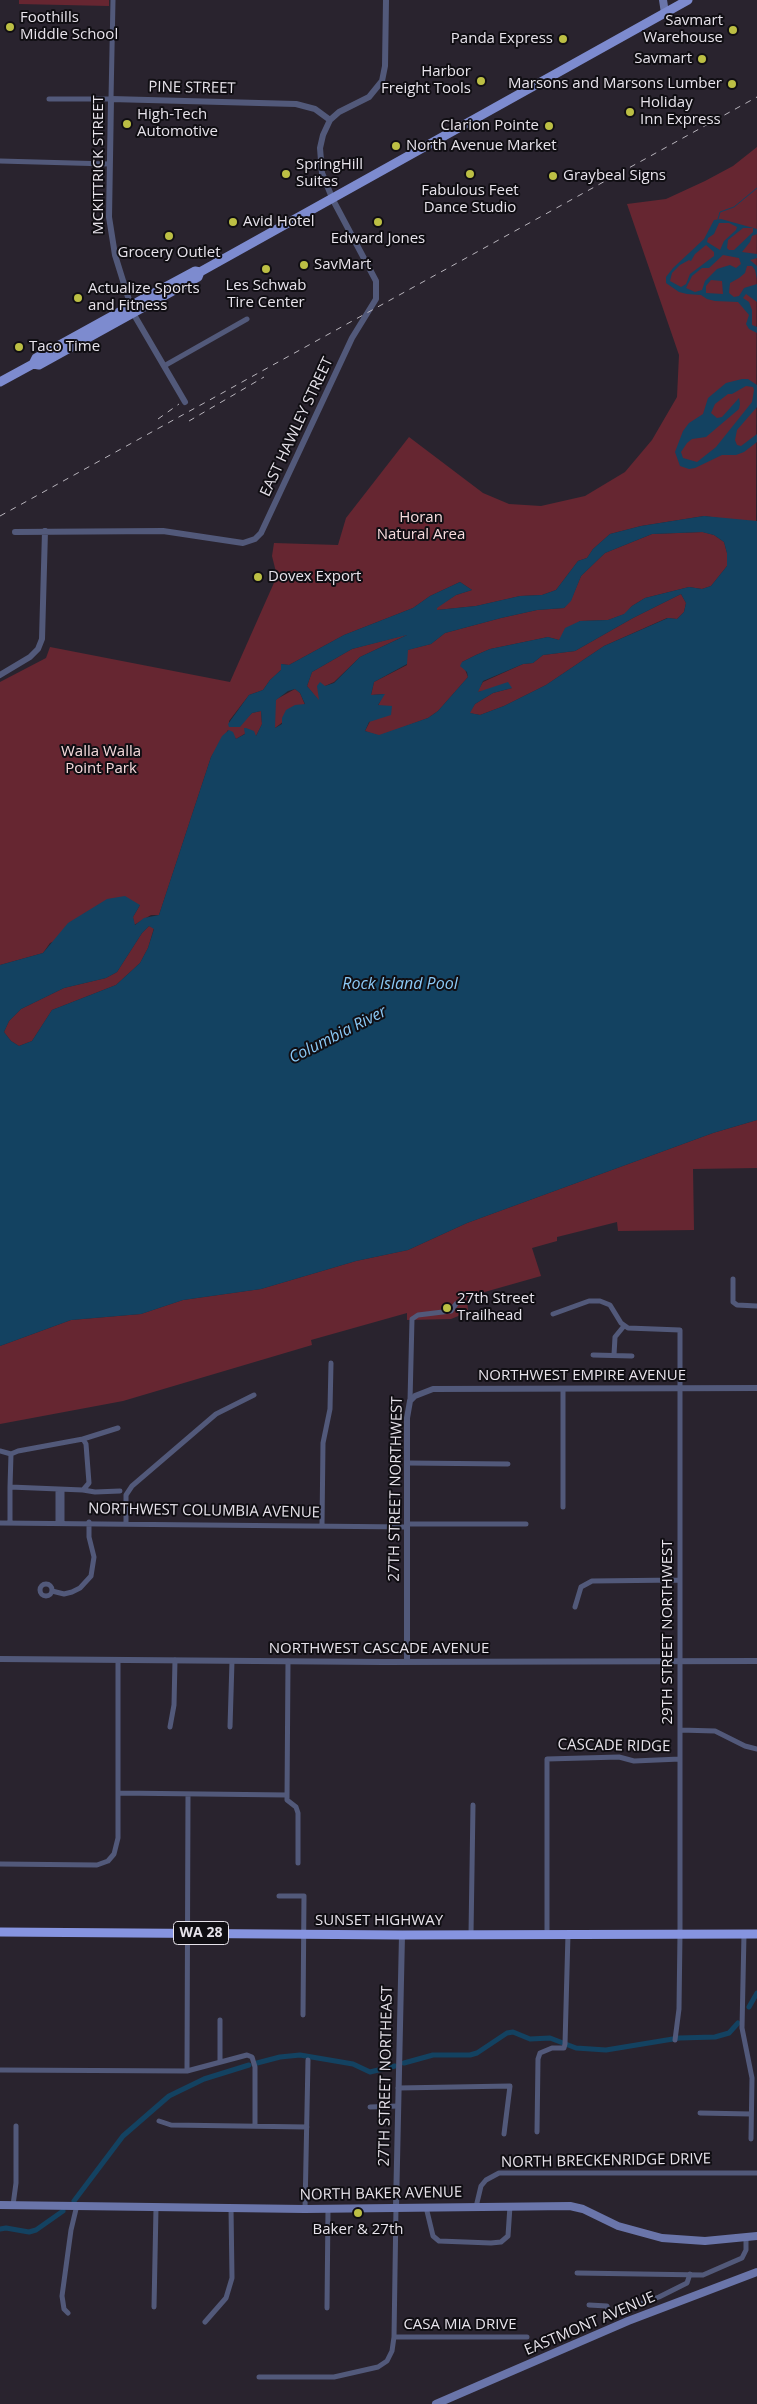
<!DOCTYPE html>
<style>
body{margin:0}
canvas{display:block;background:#29232e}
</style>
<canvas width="757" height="2404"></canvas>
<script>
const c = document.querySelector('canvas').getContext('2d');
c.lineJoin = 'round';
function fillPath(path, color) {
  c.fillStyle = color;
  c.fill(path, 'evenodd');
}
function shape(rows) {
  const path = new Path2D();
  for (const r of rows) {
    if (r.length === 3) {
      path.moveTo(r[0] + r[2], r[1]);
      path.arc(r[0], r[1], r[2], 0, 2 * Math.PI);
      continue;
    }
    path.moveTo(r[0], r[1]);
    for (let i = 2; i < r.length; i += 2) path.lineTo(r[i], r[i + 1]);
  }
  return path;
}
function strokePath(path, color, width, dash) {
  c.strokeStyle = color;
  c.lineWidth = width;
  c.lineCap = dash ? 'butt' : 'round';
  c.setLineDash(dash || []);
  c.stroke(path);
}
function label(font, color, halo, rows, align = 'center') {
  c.font = font + ' "Open Sans",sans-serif';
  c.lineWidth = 4;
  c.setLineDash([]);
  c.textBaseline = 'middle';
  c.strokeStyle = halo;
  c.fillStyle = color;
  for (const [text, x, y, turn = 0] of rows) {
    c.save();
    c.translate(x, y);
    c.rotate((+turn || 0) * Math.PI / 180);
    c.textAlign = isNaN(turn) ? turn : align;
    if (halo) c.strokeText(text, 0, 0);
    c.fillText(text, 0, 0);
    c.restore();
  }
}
fillPath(shape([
 [19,0,109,0,109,6,19,4],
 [757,147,756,523,704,516,641,526,610,534,593,549,587,558,578,561,556,590,542,595,520,596,476,606,437,610,436,608,456,595,472,590,460,582,430,596,413,608,344,635,289,665,281,664,281,670,270,680,263,690,249,695,229,721,229,727,238,727,252,713,261,711,262,724,256,736,246,733,236,739,228,730,211,757,159,915,151,915,134,925,133,917,140,905,50,943,43,953,0,965,0,682,46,658,50,647,230,682,277,576,272,556,274,543,338,545,346,518,409,437,483,493,509,504,541,506,585,496,625,472,652,440,677,397,679,355,627,204,666,199,705,181,733,166],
 [703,532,714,535,724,542,727,553,727,566,711,586,702,589,689,587,645,598,632,606,625,614,608,620,580,621,559,640,548,637,490,649,476,655,462,662,468,677,438,711,428,718,379,736,365,731,384,694,371,695,374,682,407,665,407,650,431,644,445,633,501,618,537,610,564,608,571,600,581,576,605,553,652,534],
 [681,594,686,603,684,612,677,619,667,618,604,646,546,685,504,706,480,715,469,713,475,704,493,693,512,688,477,692,483,682,523,664,533,663,543,655,575,651,633,618],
 [409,634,360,657,334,682,325,686,319,701,307,686,312,672,352,649],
 [295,689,300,693,305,705,275,728,275,700],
 [149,926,154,928,148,948,140,963,116,985,52,1010,32,1041,19,1046,11,1041,4,1032,9,1021,21,1009,64,988,106,978,117,972,142,933],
 [757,1120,757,1168,693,1169,694,1230,618,1231,617,1222,557,1237,557,1241,532,1248,541,1276,467,1297,468,1312,451,1319,407,1320,407,1313,311,1340,312,1345,123,1401,0,1424,0,1346,71,1320,141,1314,183,1300,261,1289,356,1261,408,1250,467,1223,713,1133]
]), '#662631');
fillPath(shape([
 [721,219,757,229,757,234,752,236,750,242,742,252,757,254,757,258,750,260,757,266,757,279,755,270,752,266,747,266,745,273,739,278,730,283,729,293,734,297,739,296,744,288,757,284,757,302,746,294,743,298,749,302,752,310,752,325,757,327,757,333,749,329,746,324,749,315,738,302,715,301,707,299,701,295,687,294,679,292,666,283,666,277,673,268,704,239,714,220],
 [719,223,729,223,737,227,736,230,724,241,720,250,707,242,708,238,714,234],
 [743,228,753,228,753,232,734,250,729,250,727,248,728,240],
 [706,245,714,252,714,256,690,274,686,284,681,287,670,281,672,273,680,265,689,260,691,261,695,254],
 [723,255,739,258,741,264,736,268,730,265,717,269,705,281,702,290,695,292,686,288,692,276,702,268,709,268],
 [711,280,722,281,723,294,706,293,706,286],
 [742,379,748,379,757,385,757,407,737,430,735,440,737,445,741,446,757,434,757,442,744,452,736,455,722,455,695,468,689,469,680,466,675,452,683,431,689,423,703,414,708,398,726,383],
 [746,386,753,387,754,390,752,402,716,447,697,462,683,458,681,452,687,443,692,439,706,437,739,409,740,404,739,398,722,417,717,418,711,413,715,404,728,394,732,394],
 [704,516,757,521,757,1120,713,1133,467,1223,408,1250,356,1261,261,1289,183,1300,141,1314,71,1320,0,1346,0,965,43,953,68,923,107,899,125,896,140,905,133,917,135,925,144,918,159,915,211,757,222,736,229,730,233,732,236,739,245,734,244,728,246,728,254,731,256,736,262,724,261,711,252,713,240,727,229,727,228,724,249,695,263,690,270,680,281,670,281,664,289,665,344,635,413,608,430,596,460,582,472,590,456,595,437,608,437,610,476,606,520,596,542,595,556,590,578,561,587,558,593,549,610,534,641,526],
 [702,532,714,535,724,542,727,553,727,566,711,586,702,589,689,587,645,598,632,606,624,614,608,620,580,621,565,628,559,640,548,637,490,649,476,655,462,662,460,666,467,672,468,677,438,711,428,718,379,735,365,731,369,722,391,715,392,706,378,705,385,694,371,695,374,682,407,664,408,650,431,644,445,633,501,618,537,610,564,608,571,601,581,576,605,553,652,534],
 [681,594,686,603,684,612,677,619,668,618,604,646,546,685,504,706,480,715,470,713,475,704,493,693,512,688,508,682,478,692,483,681,523,664,533,663,543,655,575,651,633,618],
 [407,635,360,657,334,683,325,686,320,682,317,686,319,700,307,686,312,672,352,649],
 [295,689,300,693,305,704,295,705,286,710,282,718,282,724,275,728,276,700,288,691],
 [149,926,154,929,148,948,140,963,116,985,52,1010,32,1041,19,1046,11,1041,4,1032,9,1021,21,1009,64,988,106,978,117,972,142,933]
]), '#134261');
strokePath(shape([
 [718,219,720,212,734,207,757,188]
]), '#134261', 1);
strokePath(shape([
 [749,2007,757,1993],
 [257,2063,280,2057,300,2055,353,2064,370,2072,395,2066],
 [404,2063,433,2055,470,2055,477,2053,507,2033,513,2032,530,2039,550,2038,576,2048,606,2050,679,2038,715,2037,729,2033,738,2023],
 [74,2201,123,2136,169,2096,204,2079,249,2065],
 [0,2229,6,2228,29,2232,36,2230,63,2211]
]), '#134261', 5);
strokePath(shape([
 [49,99,111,99,113,0],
 [0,161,109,164],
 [164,366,247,319],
 [733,1279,733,1302,737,1305,757,1306],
 [553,1314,589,1301,600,1301,610,1305,621,1323,628,1328,680,1330,680,1934,679,2009,675,2040],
 [593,1355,632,1356],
 [614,1355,615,1337,624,1326],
 [410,1401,412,1319,418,1315,451,1311,456,1304],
 [83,1439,118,1428],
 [0,1451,11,1454],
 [407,1463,508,1464],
 [58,1490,58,1522],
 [62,1490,62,1522],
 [83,1490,95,1492,120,1491],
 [563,1507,563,1389],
 [10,1522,10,1487,11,1454,18,1451,83,1439,86,1444,89,1483,83,1490,10,1487],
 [126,1522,126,1495,132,1486,216,1414,254,1395],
 [0,1523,407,1527],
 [407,1524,526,1524],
 [322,1525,323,1443,330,1409,331,1363],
 [46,1590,6],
 [52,1591,64,1594,72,1592,80,1588,91,1576,94,1557,89,1537,89,1522],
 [575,1607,581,1587,592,1581,680,1580],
 [288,1661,287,1800,296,1807,298,1813,298,1863],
 [170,1727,174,1705,175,1660],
 [230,1727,232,1661],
 [680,1730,715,1731,745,1746,757,1749],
 [118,1793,287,1795],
 [0,1864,97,1865,108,1861,114,1854,118,1838,118,1660],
 [279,1896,304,1896,303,2015],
 [471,1934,473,1805],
 [547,1934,547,1759,619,1757,634,1761,680,1759],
 [744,1934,742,2028,752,2078,751,2139],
 [220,2061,220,2020],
 [0,2070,187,2071,247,2055,252,2057,255,2067,255,2126],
 [187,2071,188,1794],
 [398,2088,510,2086,504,2134],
 [370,2107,398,2106],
 [700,2113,751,2114],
 [159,2121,171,2125,307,2127],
 [537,2132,538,2059,540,2053,552,2048,564,2048,565,2044,568,1934],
 [13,2205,16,2183,16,2126],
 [426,2207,433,2236,439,2241,491,2243,501,2242,508,2236,510,2206],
 [476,2207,481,2186,486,2180,499,2173,757,2173],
 [305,2209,308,2060],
 [577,2273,703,2275,742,2258,746,2250,746,2237],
 [589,2305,607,2306,610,2315,659,2297,687,2283,690,2274],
 [154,2307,156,2208],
 [327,2308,328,2209],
 [68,2313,64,2309,62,2296,71,2230,77,2205],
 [205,2322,226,2298,232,2278,231,2208],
 [394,2337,527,2337],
 [259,2377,334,2377,378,2367,387,2361,392,2351,394,2337,396,2207]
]), '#52597a', 5);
strokePath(shape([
 [185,402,133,313,115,255,109,217,111,99,296,104,315,109,330,120],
 [15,532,163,531,243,543,255,539,261,533,352,338,376,299,376,281,333,200,322,173,320,148,323,135,330,120,339,112,369,97,382,81,385,66,386,0],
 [0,675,30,657,38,649,42,639,45,531],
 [0,1659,384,1662,757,1661],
 [407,1662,407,1418,410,1401,415,1396,433,1389,757,1388],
 [396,2207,402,1935]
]), '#52597a', 6);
strokePath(shape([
 [663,0,665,13],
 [0,2205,305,2209,570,2206,583,2209,618,2226,662,2238,705,2241,757,2236],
 [436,2404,628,2321,757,2272]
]), '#6a75aa', 8);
strokePath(shape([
 [33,364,39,365,198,277,200,272,688,0],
 [0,382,33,364,36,358,143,299,195,271,200,272]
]), '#7d8bcf', 9);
strokePath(shape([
 [0,1932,402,1935,757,1934]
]), '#8694e0', 9);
strokePath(shape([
 [158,419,179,404],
 [189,421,264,377],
 [0,516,757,97]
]), '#b7b3bb', 1, [6, 6]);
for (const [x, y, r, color] of [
 [10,27,5,"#bcbf44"],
 [733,30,5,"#bcbf44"],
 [563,39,5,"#bcbf44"],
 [702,59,5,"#bcbf44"],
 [481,81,5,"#bcbf44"],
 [732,84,5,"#bcbf44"],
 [630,112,5,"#bcbf44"],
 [127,124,5,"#bcbf44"],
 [549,126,5,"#bcbf44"],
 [396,146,5,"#bcbf44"],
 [286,174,5,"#bcbf44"],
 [470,174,5,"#bcbf44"],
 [553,176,5,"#bcbf44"],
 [233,222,5,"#bcbf44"],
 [378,222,5,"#bcbf44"],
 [169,236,5,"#bcbf44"],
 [304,265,5,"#bcbf44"],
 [266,269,5,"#bcbf44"],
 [78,298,5,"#bcbf44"],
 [19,347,5,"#bcbf44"],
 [258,577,5,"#bcbf44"],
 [447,1308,5,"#bcbf44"],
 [358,2213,5,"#bcbf44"]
]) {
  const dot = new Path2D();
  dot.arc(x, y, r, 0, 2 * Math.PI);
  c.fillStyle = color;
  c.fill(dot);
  strokePath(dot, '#100e13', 2);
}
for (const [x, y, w] of [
 [201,1933,55]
]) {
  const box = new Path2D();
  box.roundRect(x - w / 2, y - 11.5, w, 23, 4);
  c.fillStyle = '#100e13';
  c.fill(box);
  strokePath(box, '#e7e3eb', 1);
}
label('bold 14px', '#e7e3eb', null, [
 ["WA 28",201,1933]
]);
label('15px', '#e7e3eb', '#100e13', [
 ["Foothills",20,18],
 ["Middle School",20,35],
 ["Savmart",723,21,"right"],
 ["Warehouse",723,38,"right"],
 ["Panda Express",553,39,"right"],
 ["Savmart",692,59,"right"],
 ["Harbor",471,72,"right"],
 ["Freight Tools",471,89,"right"],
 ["Marsons and Marsons Lumber",722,84,"right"],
 ["Holiday",640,103],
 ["Inn Express",640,120],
 ["High-Tech",137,115],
 ["Automotive",137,132],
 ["Clarion Pointe",539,126,"right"],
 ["North Avenue Market",406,146],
 ["SpringHill",296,165],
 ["Suites",296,182],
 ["Graybeal Signs",563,176],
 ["Fabulous Feet",470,191,"center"],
 ["Dance Studio",470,208,"center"],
 ["Avid Hotel",243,222],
 ["Edward Jones",378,239,"center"],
 ["Grocery Outlet",169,253,"center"],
 ["SavMart",314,265],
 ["Les Schwab",266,286,"center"],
 ["Tire Center",266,303,"center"],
 ["Actualize Sports",88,289],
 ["and Fitness",88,306],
 ["Taco Time",29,347],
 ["Dovex Export",268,577],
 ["27th Street",457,1299],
 ["Trailhead",457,1316],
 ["Baker & 27th",358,2230,"center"]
], 'left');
label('15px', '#e7e3eb', '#100e13', [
 ["PINE STREET",192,88,1],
 ["MCKITTRICK STREET",99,165,-90],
 ["EAST HAWLEY STREET",297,427,-65],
 ["NORTHWEST EMPIRE AVENUE",582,1376],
 ["27TH STREET NORTHWEST",396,1489,-89],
 ["NORTHWEST COLUMBIA AVENUE",204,1511,1],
 ["29TH STREET NORTHWEST",668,1632,-90],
 ["NORTHWEST CASCADE AVENUE",379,1649],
 ["CASCADE RIDGE",614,1746,1],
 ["SUNSET HIGHWAY",379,1921],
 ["27TH STREET NORTHEAST",386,2076,-89],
 ["NORTH BRECKENRIDGE DRIVE",606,2161,-1],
 ["NORTH BAKER AVENUE",381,2194,-1],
 ["EASTMONT AVENUE",590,2324,-23],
 ["CASA MIA DRIVE",460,2325]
]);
label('15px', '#f6dbdd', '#100e13', [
 ["Horan",421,518],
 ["Natural Area",421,535],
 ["Walla Walla",101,752],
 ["Point Park",101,769]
]);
label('italic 16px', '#8bc9f6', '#100e13', [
 ["Rock Island Pool",400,984],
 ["Columbia River",338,1035,-27]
]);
</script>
